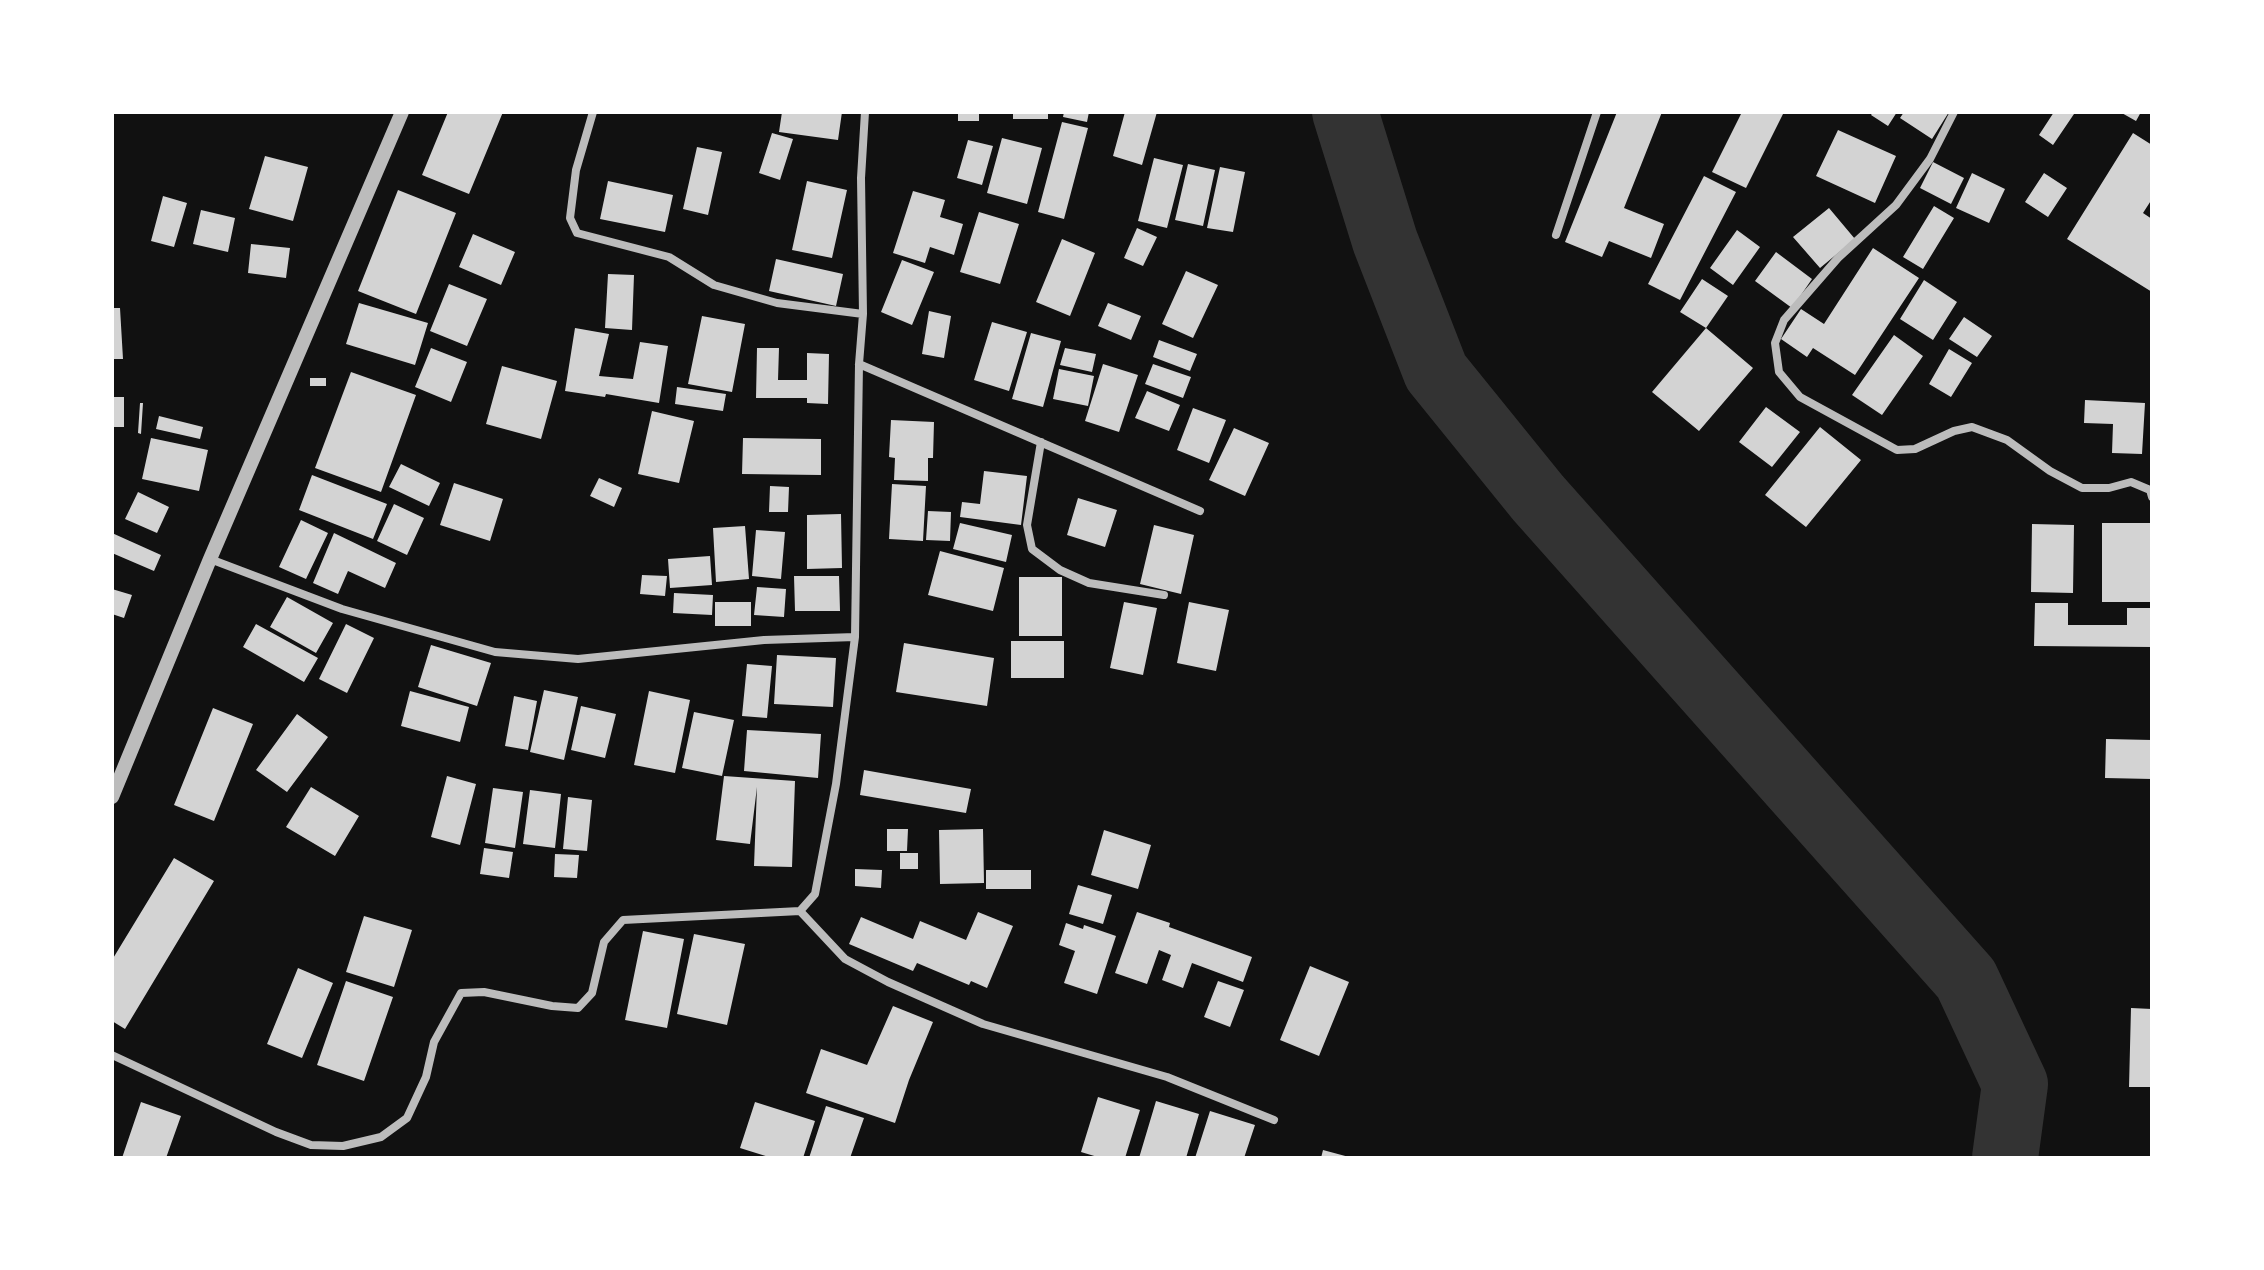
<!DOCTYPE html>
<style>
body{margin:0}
#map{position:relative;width:2264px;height:1270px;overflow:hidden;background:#111;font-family:"Roboto Condensed",sans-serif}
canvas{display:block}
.frame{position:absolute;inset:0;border:114px solid #fff;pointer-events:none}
</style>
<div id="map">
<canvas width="2264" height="1270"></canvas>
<div class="frame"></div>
</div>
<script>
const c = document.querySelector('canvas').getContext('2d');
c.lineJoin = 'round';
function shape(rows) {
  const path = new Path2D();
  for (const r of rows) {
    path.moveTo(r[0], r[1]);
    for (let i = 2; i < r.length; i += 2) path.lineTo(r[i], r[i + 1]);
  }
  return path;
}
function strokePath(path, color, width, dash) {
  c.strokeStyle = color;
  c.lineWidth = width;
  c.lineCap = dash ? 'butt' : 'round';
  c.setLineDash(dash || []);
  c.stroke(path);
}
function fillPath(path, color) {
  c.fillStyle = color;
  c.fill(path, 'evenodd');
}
strokePath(shape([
 [1345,112,1385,241,1436,372,1538,498,1966,979,2015,1084,2005,1158]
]), '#333', 66);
fillPath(shape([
 [448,112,503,112,469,194,422,175],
 [782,112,842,112,838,140,779,132],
 [958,112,979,112,979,121,958,121],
 [1013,112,1048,112,1048,119,1013,119],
 [1064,112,1089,112,1087,122,1063,117],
 [1125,112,1157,112,1142,165,1113,156],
 [1617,112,1662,112,1624,208,1664,224,1651,258,1609,241,1602,257,1565,242],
 [1742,112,1784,112,1746,188,1712,172],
 [1873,112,1897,112,1888,126,1871,115],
 [1904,112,1949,112,1932,139,1900,118],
 [2054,112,2074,114,2053,145,2039,135],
 [2120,112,2141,112,2136,121],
 [1062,122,1088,128,1064,219,1038,212],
 [1838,130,1896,156,1875,203,1816,176],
 [772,133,793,139,780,180,759,173],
 [2133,133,2152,145,2152,199,2143,213,2152,219,2152,292,2067,239],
 [1002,138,1042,148,1027,204,987,193],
 [968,140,993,146,982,185,957,178],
 [697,147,722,152,708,215,683,209],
 [265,156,308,167,293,221,249,209],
 [1154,158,1183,165,1167,228,1138,221],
 [1933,162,1964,178,1951,204,1920,188],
 [1188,164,1215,170,1203,226,1175,220],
 [1220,167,1245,172,1233,232,1207,228],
 [1972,173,2005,189,1989,223,1956,208],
 [2044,173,2067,188,2048,217,2025,202],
 [1704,176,1736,192,1680,300,1648,284],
 [608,181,673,195,665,232,600,219],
 [807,181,847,190,832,258,792,250],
 [398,190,456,213,416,314,358,291],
 [913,191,945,200,940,217,963,224,954,255,930,247,925,263,893,253],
 [163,196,187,203,174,247,151,241],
 [1934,206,1954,218,1923,269,1903,257],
 [1829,208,1855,239,1820,268,1793,237],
 [201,210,235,218,228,252,193,244],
 [979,212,1019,224,1000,284,960,272],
 [1137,228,1157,237,1143,266,1124,258],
 [1737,230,1760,247,1733,285,1710,268],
 [473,234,515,252,501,285,459,267],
 [1062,239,1095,253,1070,316,1036,302],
 [251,244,290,248,286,278,248,273],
 [1873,248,1919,278,1855,375,1813,348,1807,357,1781,339,1801,309,1824,324],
 [1776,252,1812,279,1792,308,1755,281],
 [776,259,843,274,836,306,769,291],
 [902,260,934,272,912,325,881,312],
 [1186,271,1218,285,1193,338,1162,324],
 [608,274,634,275,632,330,605,328],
 [1702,279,1728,296,1706,328,1680,312],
 [1924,280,1957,302,1933,340,1900,319],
 [449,284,487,299,467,346,430,331],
 [359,303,428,323,415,365,346,344],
 [1108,303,1141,316,1131,340,1098,326],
 [112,308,120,308,123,359,112,359],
 [929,311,951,316,944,358,922,354],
 [702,316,745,324,732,392,688,384],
 [1964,317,1992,336,1977,357,1949,339],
 [992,322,1027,332,1009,391,974,380],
 [575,328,609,334,599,376,633,379,640,342,668,346,659,403,606,394,605,397,565,391],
 [1706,328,1753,368,1699,431,1652,392],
 [1031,333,1061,341,1043,407,1012,399],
 [1894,335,1923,356,1882,415,1852,395],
 [1159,340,1197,354,1190,371,1153,357],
 [431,348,467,362,451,402,415,387],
 [757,348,779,348,778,380,807,380,807,353,829,354,828,404,807,403,807,398,756,398],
 [1065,348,1096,354,1092,372,1060,365],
 [1949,349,1972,363,1951,397,1929,384],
 [1103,364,1138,375,1119,432,1085,421],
 [1153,364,1191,377,1183,398,1145,384],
 [502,366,557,381,541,439,486,424],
 [1059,369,1094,376,1088,406,1053,399],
 [351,372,416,395,381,492,315,468],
 [310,378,326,378,326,386,310,386],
 [677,387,726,394,723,411,675,404],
 [1147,391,1180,405,1169,431,1135,418],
 [112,397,124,397,124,427,112,427],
 [2085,400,2145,403,2142,454,2112,453,2113,424,2084,423],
 [140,403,143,403,141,434,138,433],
 [1766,407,1800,432,1772,467,1739,442],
 [1193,408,1226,420,1209,463,1177,450],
 [652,411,694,421,679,483,638,474],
 [159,416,203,427,200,439,156,429],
 [891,420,934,422,933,458,928,458,928,481,894,480,895,458,889,457],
 [1820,427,1861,460,1806,527,1765,495],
 [1234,428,1269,443,1245,496,1209,480],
 [151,438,208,450,199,491,142,479],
 [743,438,821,439,821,475,742,474],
 [401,464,440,483,429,506,389,487],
 [984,471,1027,476,1021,525,960,517,962,502,980,504],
 [312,475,387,504,373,539,299,510],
 [599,478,622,488,614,507,590,496],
 [454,483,503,499,490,541,440,525],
 [892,484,926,486,923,541,889,539],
 [770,486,789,487,788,512,769,512],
 [138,492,169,507,157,533,125,519],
 [1078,498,1117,510,1105,547,1067,535],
 [394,504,424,518,407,555,377,541],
 [928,511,951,512,950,541,926,540],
 [841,514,842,568,807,569,807,515],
 [301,520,328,533,306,579,279,567],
 [960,523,1012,535,1006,562,953,549],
 [2102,523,2152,523,2152,602,2102,602],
 [2032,524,2074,525,2073,593,2031,592],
 [1154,525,1194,535,1181,594,1140,584],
 [745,526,749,579,716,582,713,528],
 [756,530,785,532,781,579,752,576],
 [112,533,161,555,154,571,112,553],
 [334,533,396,563,385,588,348,571,338,594,313,583],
 [940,551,1004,568,993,611,928,595],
 [710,556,712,585,670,588,668,559],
 [642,575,667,576,665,596,640,594],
 [794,576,839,576,840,611,795,611],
 [1019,577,1062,577,1062,636,1019,636],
 [757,587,786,589,784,617,754,615],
 [112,589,132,595,124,618,112,614],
 [674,593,713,595,712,615,673,613],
 [287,597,333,623,316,653,270,627],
 [715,602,751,602,751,626,715,626],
 [1124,602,1157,608,1143,675,1110,668],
 [1189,602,1229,610,1216,671,1177,663],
 [2035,603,2068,603,2068,625,2127,625,2127,608,2152,608,2152,647,2034,646],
 [256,624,318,658,304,682,243,647],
 [346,624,374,638,347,693,319,679],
 [1011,641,1064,641,1064,678,1011,678],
 [904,643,994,658,987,706,896,692],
 [431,645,491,663,477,706,418,687],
 [777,655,836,658,833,707,774,704],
 [747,664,772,666,767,718,742,716],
 [544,690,578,697,564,760,530,752],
 [410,691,469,707,460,742,401,726],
 [649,691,690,700,675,773,634,765],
 [514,696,537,701,528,750,505,746],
 [581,706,616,714,605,758,571,750],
 [213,708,253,724,214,821,174,805],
 [694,712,734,720,722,776,682,768],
 [297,714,328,737,287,792,256,770],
 [747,730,821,734,818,778,744,771],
 [2106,739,2152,740,2152,779,2105,778],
 [864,770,971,789,966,813,860,795],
 [447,776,476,784,460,845,431,837],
 [724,776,795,781,792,867,754,866,757,787,750,844,716,840],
 [311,787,359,816,335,856,286,827],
 [493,788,523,792,515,848,485,843],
 [530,790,561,794,555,848,523,844],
 [568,797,592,800,587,851,563,849],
 [887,829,908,829,907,851,887,851],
 [983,829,984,883,940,884,939,830],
 [1104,830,1151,845,1138,889,1091,875],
 [484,848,513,852,509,878,480,874],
 [900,853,918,853,918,869,900,869],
 [555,854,579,855,577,878,554,877],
 [174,858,214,881,125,1029,112,1021,112,960],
 [855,869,882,870,881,888,855,886],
 [986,870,1031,870,1031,889,986,889],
 [1078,885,1112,895,1103,924,1069,914],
 [978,912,1013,926,987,988,971,981,969,985,917,963,913,971,849,944,861,917,913,939,920,921,966,940],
 [1137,912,1170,923,1169,927,1252,957,1243,982,1192,963,1183,988,1162,980,1171,955,1159,950,1147,984,1115,973],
 [364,916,412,930,394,987,346,972],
 [1066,923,1083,929,1084,925,1116,936,1097,994,1064,983,1075,951,1059,945],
 [643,931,684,939,667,1028,625,1020],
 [694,934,745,944,727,1025,677,1014],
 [1310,966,1349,982,1319,1056,1280,1040],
 [298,968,333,983,302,1058,267,1044],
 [346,981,393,997,364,1081,317,1065],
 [1218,981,1244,990,1230,1027,1204,1017],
 [893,1006,933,1022,909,1080,895,1123,806,1093,821,1049,867,1065],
 [2131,1008,2152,1009,2152,1087,2129,1087],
 [1098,1097,1140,1110,1125,1158,1101,1158,1081,1152],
 [1156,1101,1199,1114,1186,1158,1139,1158],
 [141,1102,181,1116,166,1158,122,1158],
 [755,1102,815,1121,803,1158,772,1158,740,1148],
 [826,1106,864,1118,850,1158,809,1158],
 [1210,1111,1255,1125,1244,1158,1195,1158],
 [1323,1150,1349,1157,1348,1158,1321,1158]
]), '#d3d3d3');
strokePath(shape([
 [593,112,576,170,570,218,577,233,669,257,714,285,777,303,863,314],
 [1954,112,1930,159,1896,205,1838,258,1784,320,1775,343,1779,372,1800,397,1897,450,1915,449,1954,431,1972,427,2007,440,2050,471,2082,488,2109,488,2131,482,2150,490,2152,497],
 [1556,235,1597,112],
 [859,364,1200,511],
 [1041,442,1027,525,1032,549,1060,570,1089,583,1164,595],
 [210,559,342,609,495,652,578,659,764,640,855,637],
 [800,911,845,959,888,982,983,1024,1167,1077,1274,1120],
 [112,1055,276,1132,311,1145,343,1146,381,1137,407,1118,426,1077,434,1042,461,993,484,992,552,1006,578,1008,592,993,604,942,623,920,800,911,815,894,836,784,855,637,859,364,863,314,861,178,865,112]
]), '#bcbcbc', 8);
strokePath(shape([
 [112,797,210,559,402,112]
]), '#bcbcbc', 14);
</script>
